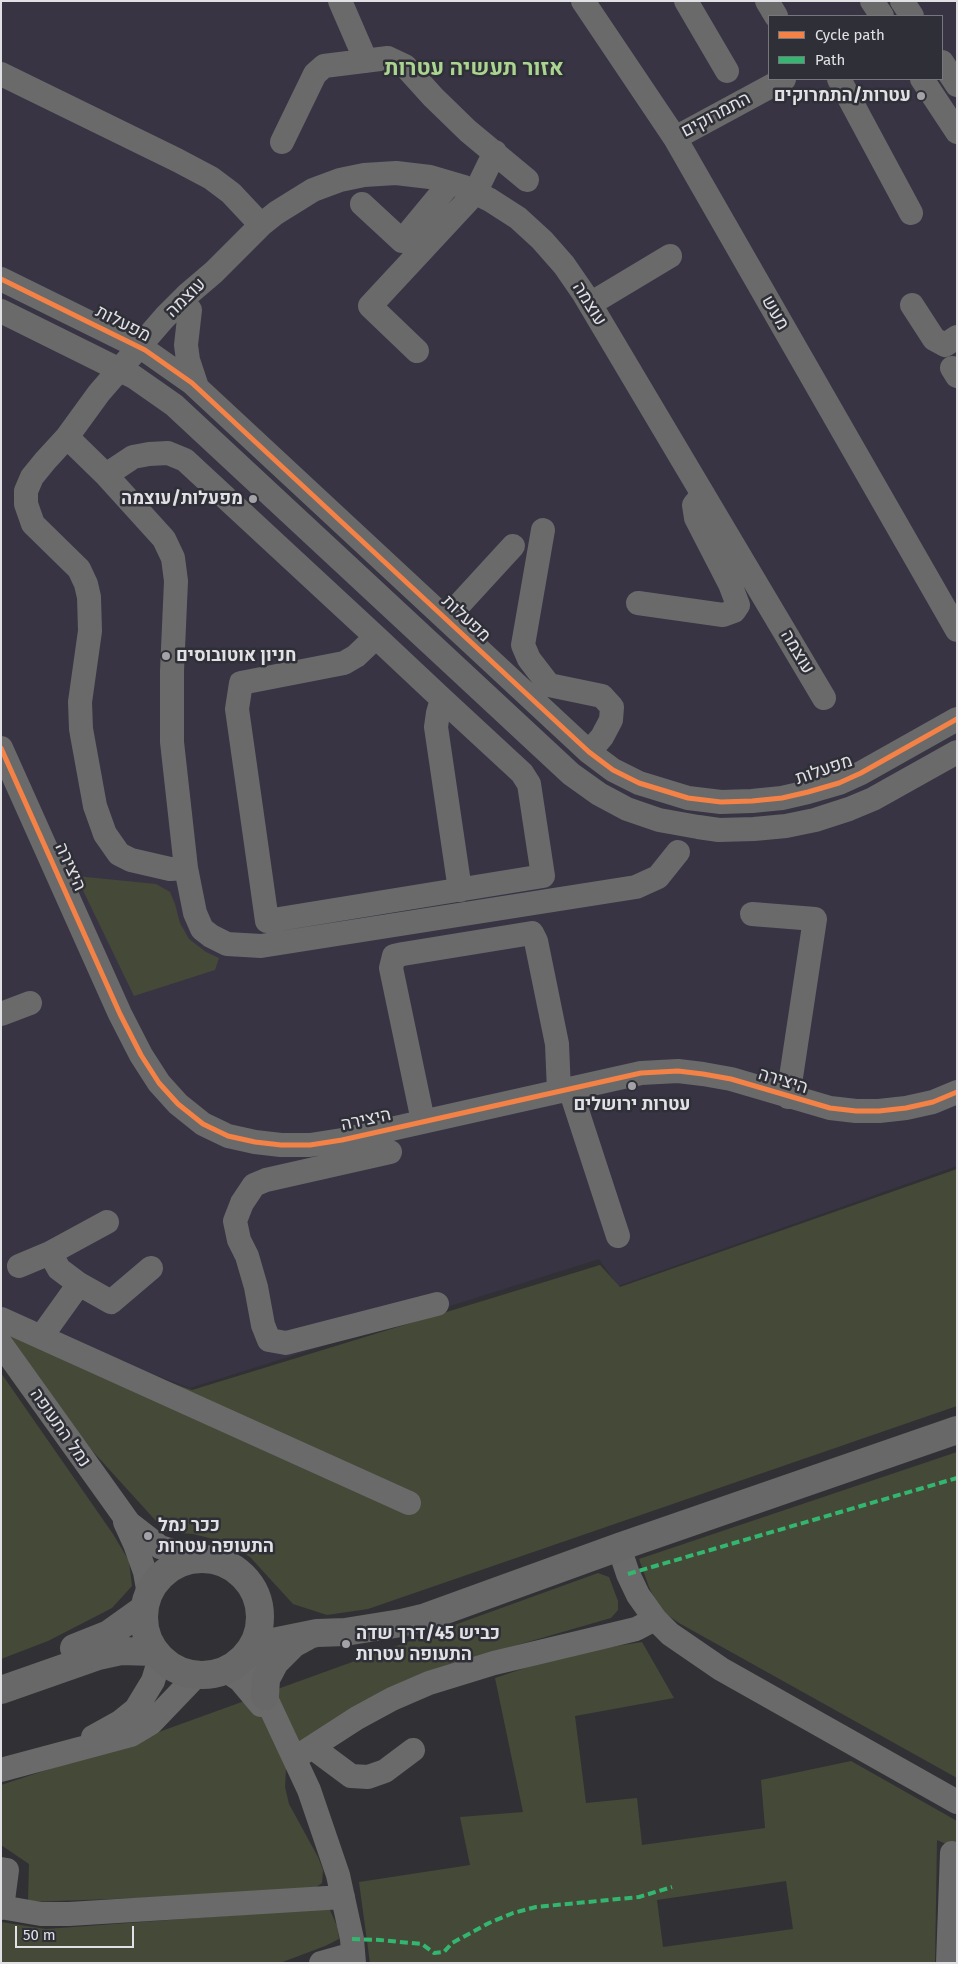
<!DOCTYPE html>
<meta charset="utf-8">
<style>
body{margin:0}
#map{position:relative;width:958px;height:1964px;overflow:hidden;background:#313135;font-family:"Fira Sans",sans-serif}
canvas{display:block}
.frame{position:absolute;inset:0;border:2px solid #e0e0e5;pointer-events:none}
.legend{position:absolute;left:768px;top:15px;width:175px;height:65px;box-sizing:border-box;background:#2f3037;border:1px solid #76767d;margin:0;padding:6px 9px;list-style:none;font-size:15px;color:#e0e0e5}
.legend li{display:flex;align-items:center;gap:10px;height:25px}
.legend b{width:25px;border:1px solid #76767d}
.scale{position:absolute;left:15px;top:1926px;width:119px;height:22px;box-sizing:border-box;border:2px solid #e0e0e5;border-top:0;padding-left:6px;font-size:15px;line-height:18px;white-space:nowrap;color:#e0e0e5;-webkit-text-stroke:4px #2f3037;paint-order:stroke}
</style>
<div id="map">
<canvas width="958" height="1964"></canvas>
<div class="frame"></div>
<ul class="legend">
<li><b style="height:6px;background:#f48246"></b>Cycle path</li>
<li><b style="height:6px;background:#33b770"></b>Path</li>
</ul>
<div class="scale">50 m</div>
</div>
<script>
const c = document.querySelector('canvas').getContext('2d');
c.lineJoin = 'round';
function fillPath(path, color) {
  c.fillStyle = color;
  c.fill(path, 'evenodd');
}
function shape(rows) {
  const path = new Path2D();
  for (const r of rows) {
    if (r.length === 3) {
      path.moveTo(r[0] + r[2], r[1]);
      path.arc(r[0], r[1], r[2], 0, 2 * Math.PI);
      continue;
    }
    path.moveTo(r[0], r[1]);
    for (let i = 2; i < r.length; i += 2) path.lineTo(r[i], r[i + 1]);
  }
  return path;
}
function strokePath(path, color, width, dash) {
  c.strokeStyle = color;
  c.lineWidth = width;
  c.lineCap = dash ? 'butt' : 'round';
  c.setLineDash(dash || []);
  c.stroke(path);
}
function label(font, color, halo, rows, align = 'center') {
  c.font = font + ' "Fira Sans",Heebo,sans-serif';
  c.lineWidth = 5;
  c.setLineDash([]);
  c.textBaseline = 'middle';
  c.strokeStyle = halo;
  c.fillStyle = color;
  for (const [text, x, y, turn = 0] of rows) {
    c.save();
    c.translate(x, y);
    c.rotate((+turn || 0) * Math.PI / 180);
    c.textAlign = isNaN(turn) ? turn : align;
    if (halo) c.strokeText(text, 0, 0);
    c.fillText(text, 0, 0);
    c.restore();
  }
}
fillPath(shape([
 [1,1,957,1,957,1166,618,1286,599,1259,190,1388,1,1318],
 [769,16,942,16,942,79,769,79]
]), '#383444');
fillPath(shape([
 [76,876,156,884,170,892,175,904,180,923,189,939,206,952,219,958,215,970,134,996],
 [957,1169,957,1406,368,1609,327,1615,293,1604,250,1557,225,1542,193,1534,166,1532,57,1412,1,1333,1,1323,192,1390,600,1265,620,1287],
 [1,1373,113,1534,129,1561,132,1586,112,1608,48,1641,1,1659],
 [957,1452,957,1778,679,1623,659,1609,649,1587,639,1559],
 [598,1573,609,1577,618,1601,618,1610,611,1618,486,1654,286,1769,285,1787,289,1804,318,1857,323,1870,322,1883,309,1892,28,1902,29,1864,1,1845,1,1785,123,1745],
 [642,1642,674,1698,575,1716,586,1803,637,1798,642,1845,765,1828,761,1780,851,1761,957,1821,957,1849,937,1840,935,1963,370,1963,359,1882,470,1865,460,1817,523,1812,495,1678,567,1654],
 [786,1881,793,1929,663,1947,657,1900],
 [319,1909,330,1910,337,1926,339,1939,325,1946,280,1963,1,1963,1,1922,46,1929]
]), '#454938');
strokePath(shape([
 [340,1,366,61],
 [583,1,675,138,957,630],
 [686,1,727,71],
 [767,1,776,16],
 [872,1,882,16],
 [902,1,912,16],
 [942,62,957,85],
 [1,74,177,160,211,178,231,193,261,225],
 [839,79,911,213],
 [922,79,957,132],
 [675,138,784,79],
 [282,142,315,74,324,66,388,58,405,66,433,97,468,131,527,180],
 [362,204,402,241,450,183],
 [1,279,145,350,192,383,589,752,613,770,639,783,688,798,721,802,752,801,782,798,808,792,839,783,861,773,957,719],
 [590,304,670,256],
 [912,305,934,339,945,345,957,337],
 [190,310,186,345,188,360,197,387],
 [1,311,134,377,174,405,571,774,599,794,627,809,659,820,698,827,719,830,754,829,786,826,815,820,849,809,873,799,957,752],
 [417,351,370,306,475,193,495,152],
 [952,368,957,376],
 [67,437,106,475,164,539,173,558,176,581,172,671,172,742,186,868,195,913,202,929,211,936,227,944,261,946,636,887,658,877,678,852],
 [106,475,133,457,149,454,168,453,185,460,376,637,442,699,522,773,529,784,543,876,267,921,237,709,241,683,344,663,356,656,376,637],
 [543,530,523,645,529,659,549,685,602,696,612,707,611,720,602,737,589,752],
 [638,603,723,615,734,611,738,605,730,584,696,518,694,505,703,494],
 [446,619,513,546],
 [442,699,438,713,436,727,460,890],
 [1,748,120,1014,141,1055,159,1083,178,1104,203,1124,228,1136,255,1142,281,1145,310,1145,342,1140,641,1073,678,1071,703,1074,731,1079,830,1108,856,1111,879,1111,906,1108,933,1102,957,1092],
 [186,868,170,869,131,860,119,854,105,834,95,806,81,729,80,702,90,631,89,597,86,584,79,569,33,524,26,504,26,491,32,477,45,461,67,437,99,393,165,317,187,295,214,272,261,225,276,213,313,190,340,180,364,175,396,173,430,177,464,187,490,200,518,218,542,240,564,265,584,294,824,698],
 [752,914,815,919,788,1097],
 [1,1014,30,1003],
 [570,1089,618,1236],
 [423,1121,391,968,394,956,403,954,532,933,536,941,557,1044,559,1091],
 [390,1152,266,1180,254,1185,242,1203,235,1221,239,1240,247,1256,256,1287,263,1325,269,1340,286,1343,437,1304],
 [50,1253,59,1269,79,1284,111,1302,151,1268],
 [19,1266,50,1253,107,1222],
 [1,1319,409,1503],
 [41,1337,79,1284],
 [1,1344,129,1523,160,1547,198,1559],
 [125,1522,135,1544,145,1572,149,1594],
 [619,1547,628,1574,638,1595,655,1619,670,1634,721,1669,957,1802],
 [249,1651,255,1673,265,1696,309,1790,338,1875,352,1939,354,1963],
 [225,1670,240,1680,261,1705],
 [93,1737,120,1722,136,1709,153,1681,160,1658],
 [312,1747,351,1776,368,1777,385,1771,413,1750],
 [295,1758,357,1718,392,1699,429,1683,494,1663,636,1629,655,1619],
 [1,1770,131,1735,151,1723,197,1675],
 [1,1869,7,1870,2,1908],
 [1,1907,41,1914,69,1914,343,1897],
 [321,1963,353,1954],
 [948,1963,952,1853,957,1856]
]), '#6a6a6a', 24);
strokePath(shape([
 [202,1617,58],
 [253,1646,317,1633,345,1632,401,1623,426,1617,619,1547,957,1430],
 [74,1648,109,1634,144,1609],
 [1,1690,98,1656,121,1651,155,1652],
 [265,1696,266,1679,275,1662,293,1644,306,1637]
]), '#686868', 28);
strokePath(shape([
 [628,1574,957,1478],
 [352,1939,380,1940,422,1944,434,1953,444,1952,452,1943,489,1923,513,1913,536,1907,639,1897,672,1887]
]), '#33b770', 4, [8, 4]);
strokePath(shape([
 [1,279,145,350,192,383,589,752,613,770,639,783,688,798,721,802,752,801,782,798,808,792,839,783,861,773,957,719],
 [1,748,120,1014,141,1055,159,1083,178,1104,203,1124,228,1136,255,1142,281,1145,310,1145,342,1140,641,1073,678,1071,703,1074,731,1079,830,1108,856,1111,879,1111,906,1108,933,1102,957,1092]
]), '#f48246', 5);
for (const [x, y, r, color] of [
 [921,96,5,"#a3a3a7"],
 [253,499,5,"#a3a3a7"],
 [166,656,5,"#a3a3a7"],
 [632,1086,5,"#a3a3a7"],
 [148,1536,5,"#a3a3a7"],
 [346,1644,5,"#a3a3a7"]
]) {
  const dot = new Path2D();
  dot.arc(x, y, r, 0, 2 * Math.PI);
  c.fillStyle = color;
  c.fill(dot);
  strokePath(dot, '#2f3037', 2);
}
label('bold 18px', '#e0e0e5', '#2f3037', [
 ["עטרות/התמרוקים",911,96,"right"],
 ["מפעלות/עוצמה",243,499,"right"],
 ["חניון אוטובוסים",176,656],
 ["עטרות ירושלים",632,1105,"center"],
 ["ככר נמל",158,1526],
 ["התעופה עטרות",158,1547],
 ["כביש 45/דרך שדה",356,1634],
 ["התעופה עטרות",356,1655]
], 'left');
label('18px', '#e0e0e5', '#2f3037', [
 ["התמרוקים",716,115,-28],
 ["עוצמה",186,298,-44],
 ["עוצמה",589,304,58],
 ["מעש",775,313,60],
 ["מפעלות",123,324,27],
 ["מפעלות",466,619,43],
 ["עוצמה",797,652,59],
 ["מפעלות",824,770,-19],
 ["היצירה",70,867,66],
 ["היצירה",783,1081,17],
 ["היצירה",366,1120,-12],
 ["נמל התעופה",60,1428,55]
]);
label('bold 22px', '#abd491', '#2f3037', [
 ["אזור תעשיה עטרות",474,69]
]);
</script>
